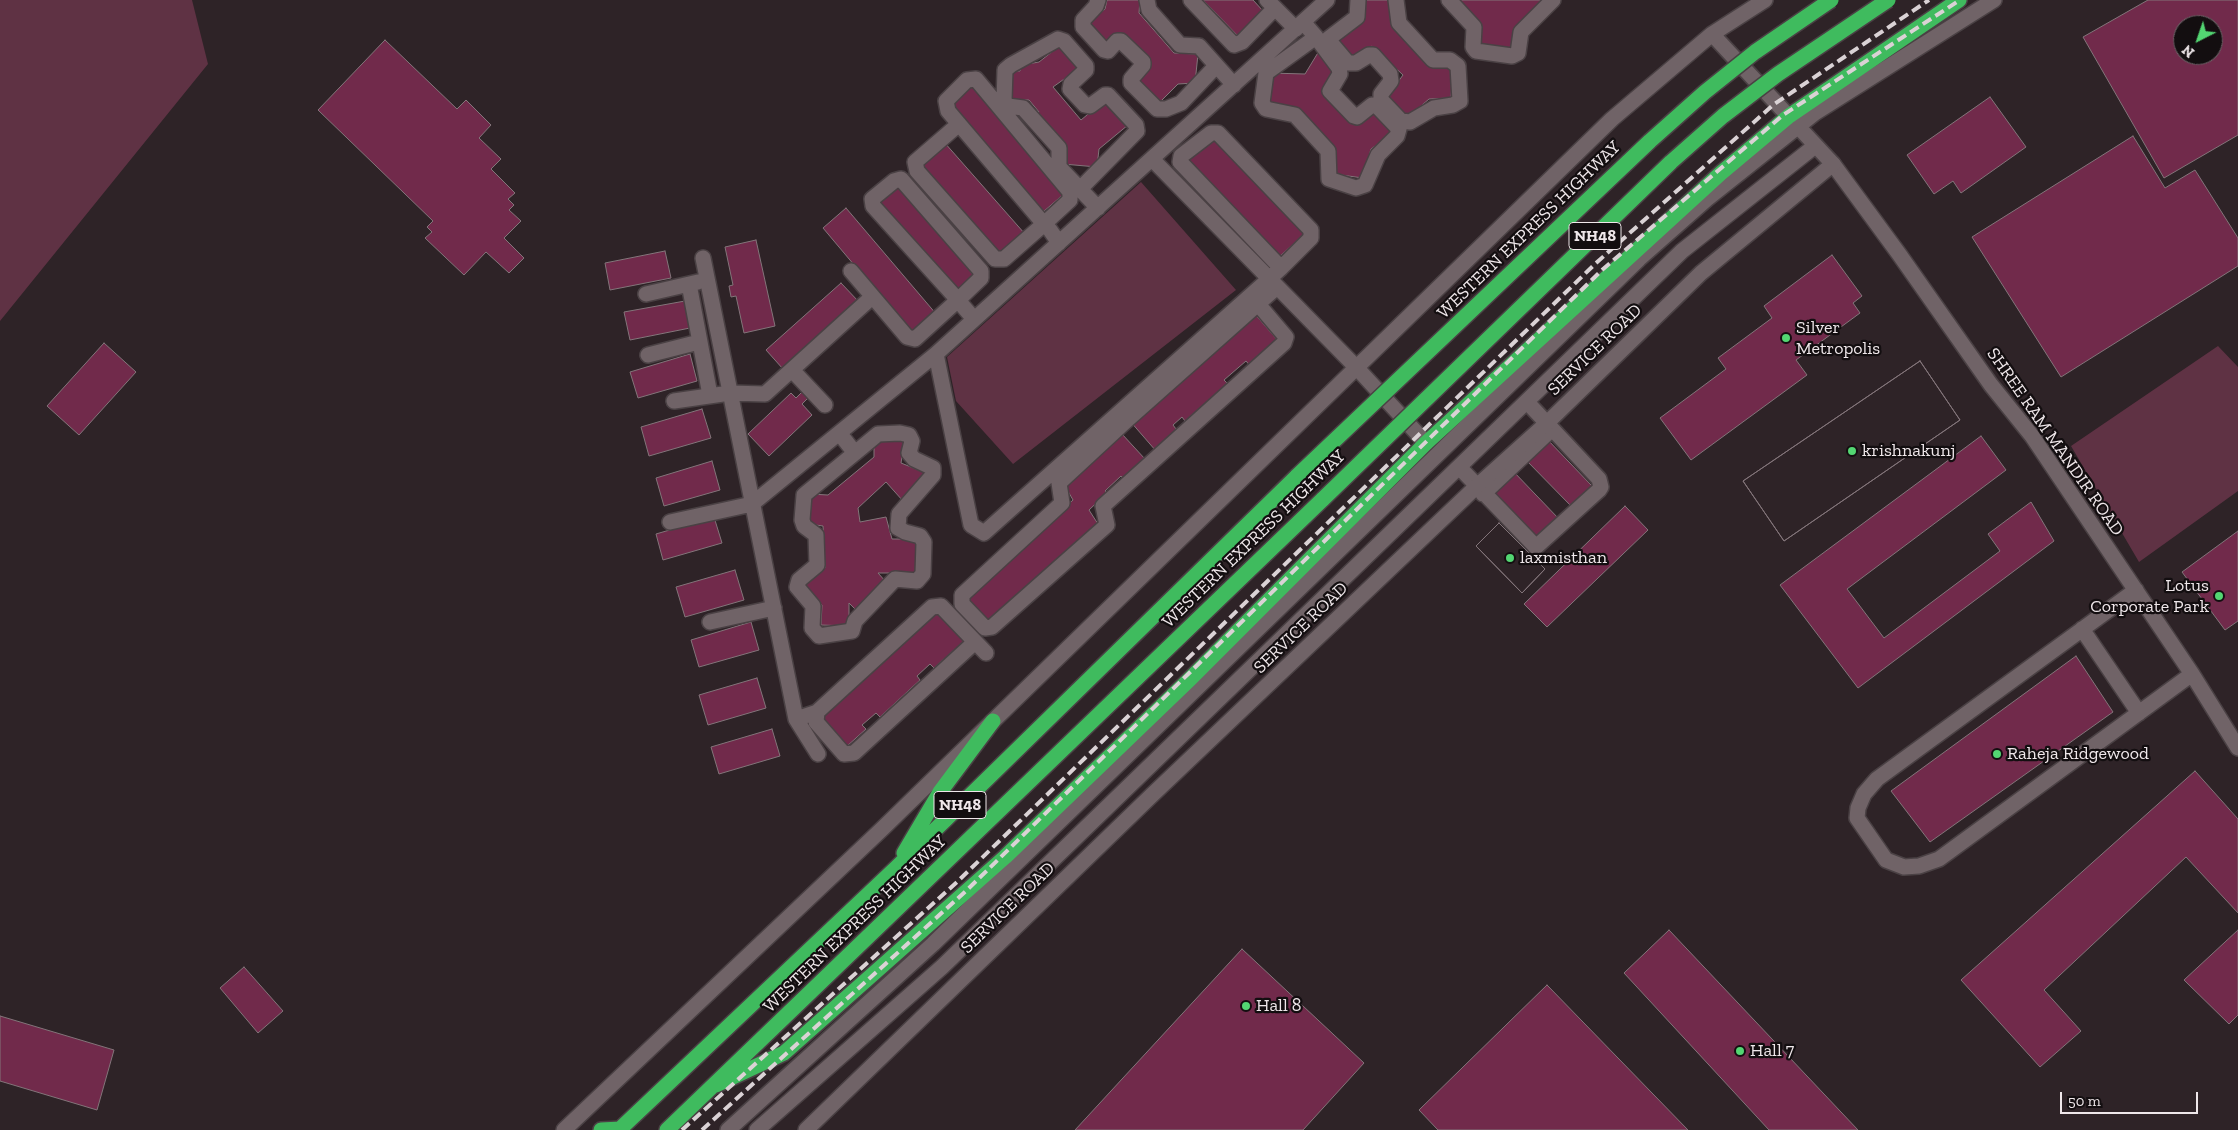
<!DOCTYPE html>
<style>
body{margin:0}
#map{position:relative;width:2238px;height:1130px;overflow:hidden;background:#2e2327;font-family:"Zilla Slab",serif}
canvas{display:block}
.north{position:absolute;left:2173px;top:15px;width:50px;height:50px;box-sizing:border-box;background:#130e10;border:1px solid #6b6567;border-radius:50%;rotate:221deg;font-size:14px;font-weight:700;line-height:20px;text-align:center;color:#efe7ea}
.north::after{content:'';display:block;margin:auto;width:18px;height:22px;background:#53d672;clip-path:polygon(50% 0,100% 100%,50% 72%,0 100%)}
.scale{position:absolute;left:2060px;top:1092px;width:138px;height:22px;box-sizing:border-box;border:2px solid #efe7ea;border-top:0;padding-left:6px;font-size:15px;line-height:18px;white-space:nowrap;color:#efe7ea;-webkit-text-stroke:4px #130e10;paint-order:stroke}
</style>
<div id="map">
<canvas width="2238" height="1130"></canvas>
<div class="north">N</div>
<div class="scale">50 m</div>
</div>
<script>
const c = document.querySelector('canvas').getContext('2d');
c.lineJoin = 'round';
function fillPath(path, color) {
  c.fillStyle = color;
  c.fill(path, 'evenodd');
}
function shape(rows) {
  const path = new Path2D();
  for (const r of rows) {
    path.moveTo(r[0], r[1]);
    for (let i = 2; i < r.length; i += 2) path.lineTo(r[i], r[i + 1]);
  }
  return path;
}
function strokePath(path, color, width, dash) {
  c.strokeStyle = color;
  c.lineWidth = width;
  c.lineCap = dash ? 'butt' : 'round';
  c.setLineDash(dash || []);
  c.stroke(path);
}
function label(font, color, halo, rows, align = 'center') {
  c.font = font + ' "Zilla Slab",serif';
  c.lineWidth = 4.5;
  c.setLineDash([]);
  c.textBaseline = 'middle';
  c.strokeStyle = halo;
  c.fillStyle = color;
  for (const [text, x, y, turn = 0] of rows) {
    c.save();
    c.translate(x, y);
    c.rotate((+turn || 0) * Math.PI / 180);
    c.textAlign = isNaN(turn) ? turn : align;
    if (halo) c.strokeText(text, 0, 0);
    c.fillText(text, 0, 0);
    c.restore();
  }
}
fillPath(shape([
 [0,0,192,0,208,64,0,321],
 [1141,182,1236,290,1013,464,956,401,947,357],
 [2218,346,2238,367,2238,491,2139,562,2071,446]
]), '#5f3244');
const building = shape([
 [1107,0,1140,0,1139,13,1174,53,1198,54,1195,83,1178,84,1157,105,1134,79,1152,63,1121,34,1106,47,1087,25,1105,9,1107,0],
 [1203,0,1253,0,1264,12,1238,36,1203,0],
 [1362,0,1391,0,1391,20,1430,65,1453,66,1451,98,1429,99,1407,118,1386,98,1403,75,1372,46,1354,59,1335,36,1362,0],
 [1454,0,1545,0,1514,30,1512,50,1478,48,1454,0],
 [2148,0,2238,0,2238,135,2164,178,2083,37,2148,0],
 [2183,25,2213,25,2213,55,2183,55,2183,25],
 [385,40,457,109,466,100,491,125,479,138,501,159,491,169,515,193,508,199,514,205,509,210,521,221,504,238,524,258,509,273,486,252,464,275,425,238,432,232,427,227,433,221,318,110,385,40],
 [1062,44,1081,67,1053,87,1081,120,1106,99,1128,125,1099,149,1097,167,1063,164,1065,143,1057,134,1053,137,1035,115,1039,112,1029,100,1008,100,1009,71,1020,71,1022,65,1039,62,1062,44],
 [1319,51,1334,72,1323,90,1355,125,1375,110,1393,133,1371,149,1363,178,1334,174,1296,108,1267,104,1270,73,1305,74,1319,51],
 [971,84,1065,193,1043,212,949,103,971,84],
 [1990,97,2026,147,1961,193,1953,181,1934,194,1907,155,1990,97],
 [2133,136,2165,188,2195,170,2238,238,2238,266,2061,377,1972,237,2133,136],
 [1214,137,1304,234,1277,259,1184,159,1214,137],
 [944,142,1025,234,1000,256,919,164,944,142],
 [897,183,975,277,959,290,878,200,897,183],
 [846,208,937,315,913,335,823,228,846,208],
 [756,240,775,326,744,333,736,296,731,297,729,286,733,285,725,247,756,240],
 [665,251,671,278,610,290,605,263,665,251],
 [1832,255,1862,296,1853,303,1860,313,1796,360,1807,375,1691,460,1660,418,1726,369,1718,358,1772,318,1764,306,1832,255],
 [841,283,859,302,783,369,766,350,841,283],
 [685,301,690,328,630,340,624,312,685,301],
 [1254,313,1280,343,1252,368,1246,361,1224,380,1230,386,1197,416,1194,413,1185,421,1182,417,1173,425,1176,429,1173,432,1175,435,1156,451,1130,421,1254,313],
 [104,343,136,372,79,435,47,406,104,343],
 [690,354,697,381,638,398,630,372,690,354],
 [1920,361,1960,420,1784,541,1743,481,1920,361],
 [1920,361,1960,420,1784,541,1743,481,1920,361],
 [802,392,808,398,802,404,812,415,769,456,748,434,791,393,796,398,802,392],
 [702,409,711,438,649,456,641,427,702,409],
 [1122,434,1145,459,1124,480,1121,476,1105,491,1107,493,1089,510,1098,524,989,621,965,598,1073,500,1065,486,1122,434],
 [1981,436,2006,470,1847,589,1884,638,2000,551,1988,534,2031,502,2054,541,1858,688,1780,585,1981,436],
 [1546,438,1592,486,1571,506,1525,459,1546,438],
 [874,439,905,439,901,463,926,473,903,501,886,482,858,508,860,522,886,517,892,539,919,539,919,573,878,573,886,582,857,611,849,603,849,626,821,625,822,605,802,586,825,568,823,526,808,524,810,494,828,495,874,457,874,439],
 [712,461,720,490,664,506,656,478,712,461],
 [1512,470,1559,519,1536,542,1488,493,1512,470],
 [1625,506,1648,530,1547,627,1524,604,1625,506],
 [714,517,722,543,663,560,656,534,714,517],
 [1499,523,1545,569,1522,593,1476,546,1499,523],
 [1499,523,1545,569,1522,593,1476,546,1499,523],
 [2238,531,2238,621,2225,630,2182,572,2238,531],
 [735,570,744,600,685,617,676,587,735,570],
 [939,611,965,640,934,668,930,664,917,676,920,680,880,717,876,713,862,725,866,729,846,747,819,718,939,611],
 [751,622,759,650,699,667,691,640,751,622],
 [2076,656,2113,712,1930,842,1891,791,2076,656],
 [757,678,766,708,708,725,699,695,757,678],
 [772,729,780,756,719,774,711,747,772,729],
 [2195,771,2238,819,2238,913,2186,857,2044,990,2081,1031,2040,1067,1961,980,2195,771],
 [1669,930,1858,1130,1769,1130,1624,973,1669,930],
 [2238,930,2238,1015,2229,1024,2184,980,2238,930],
 [1242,949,1364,1063,1303,1130,1075,1130,1242,949],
 [244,967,283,1011,258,1033,220,988,244,967],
 [1547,985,1688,1130,1438,1130,1419,1110,1547,985],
 [0,1016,114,1050,97,1110,0,1081,0,1016]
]);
fillPath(building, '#712a4b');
strokePath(building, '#83757a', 1);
const street = shape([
 [1098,0,1096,6,1083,20,1083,27,1104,50,1108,51,1117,41,1121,41,1143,62,1143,65,1131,79,1131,83,1157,109,1166,109,1181,103,1216,66],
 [1147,0,1149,10,1180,45,1199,46,1234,85],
 [1191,0,1234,45,1242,42,1275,8],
 [1267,0,1296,29],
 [1449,0,1474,27,1473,47,1476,51,1512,56,1518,53,1521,32,1553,0],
 [1303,22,1316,37,1339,68,1340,74,1330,91,1354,116,1357,117,1372,105,1377,106,1399,129,1397,136,1378,155,1365,185,1356,188,1329,179,1328,151,1295,115,1266,109,1262,103,1266,73,1316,37],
 [1328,39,1357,17,1358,0],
 [1331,43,1348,63,1356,63,1369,55,1373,55,1390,74,1391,81,1381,94,1381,100,1401,121,1410,122,1434,108,1453,105,1460,101,1458,66,1450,60,1433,60,1399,23,1396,0],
 [959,124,915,162,917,171,995,259,1004,259,1044,224,1070,200,1070,192,976,79,967,80,946,101,948,111,959,124,1044,224,1050,230,1059,243],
 [1152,159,1356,367,1426,443],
 [1833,164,1899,254,1991,385,2032,436,2192,674,2238,748],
 [1080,189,1137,131,1136,125,1108,95,1105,95,1090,106,1085,105,1070,89,1071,84,1086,70,1086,66,1064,41,1058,39,1011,65,1005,70,1004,101,1008,106,1023,108,1059,148,1059,167,1098,208],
 [703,258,796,719,818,754],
 [851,271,907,337,915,339,958,300,981,278,981,271,901,179,894,181,872,199,873,206,958,300,962,305,974,319],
 [689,284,710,395],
 [646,294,698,282],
 [1258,304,1286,337,1284,343,1103,506,1107,525,992,627,985,628,962,604,962,595,1062,503,1059,483,1126,421,1277,287],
 [936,354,971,525,984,533,1269,279,1281,268,1311,238,1311,230,1218,133,1211,133,1181,156,1180,162,1281,268],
 [648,355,699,342],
 [792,370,825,405],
 [674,401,730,393,765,394,872,297],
 [840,434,855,453,878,434,900,433,909,435,912,441,909,453,914,459,933,468,933,475,899,514,898,528,905,532,920,536,924,542,923,574,917,581,895,579,855,621,852,631,819,636,812,628,813,606,797,587,799,580,817,565,816,535,804,526,802,520,804,495,855,453],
 [1460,468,1536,547,1599,490,1601,487,1599,479,1527,402],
 [1483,494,1552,429],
 [670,522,752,504,936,354,1327,0],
 [2136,590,1877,779,1864,794,1858,808,1857,818,1886,860,1904,867,1919,866,1939,859,2192,674],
 [710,622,774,608],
 [2082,629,2139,713],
 [817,712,816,722,844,754,854,753,975,642],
 [796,719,817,712,932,607,941,606,986,653]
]);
const secondary = shape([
 [564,1130,882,829,1612,119,1712,34,1765,0],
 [728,1130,933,944,1639,259,1707,199,1815,113,1994,0],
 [757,1130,942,967,1682,251,1815,146],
 [806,1130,1152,795,1477,486,1547,423,1701,273,1833,164,1712,34]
]);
const highway = shape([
 [904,853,940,792,993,721],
 [716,1085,784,1053,1005,857,1190,679,1426,443,1721,173,1789,116,1959,0],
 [601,1130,621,1129],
 [619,1130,896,868,1297,476],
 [667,1130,1323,499]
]);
strokePath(street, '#4a4144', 18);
strokePath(secondary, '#4a4144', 18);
strokePath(highway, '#4a4144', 18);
strokePath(street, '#706367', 15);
strokePath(secondary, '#706367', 15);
strokePath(highway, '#3fbb5e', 15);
strokePath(shape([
 [682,1130,957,882,1595,264,1773,105,1929,0],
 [702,1130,967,890,1602,270,1783,115,1960,0]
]), '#dad2d5', 4, [10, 5]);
const highwayBridge = shape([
 [1297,476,1650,141,1705,92,1755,52,1831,0],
 [1323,499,1671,162,1723,116,1778,74,1888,0]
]);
strokePath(highwayBridge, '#4a4144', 18, []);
strokePath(highwayBridge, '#3fbb5e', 15);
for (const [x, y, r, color] of [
 [1786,338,5,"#53d672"],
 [1852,451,5,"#53d672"],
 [1510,558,5,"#53d672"],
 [2219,596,5,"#53d672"],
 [1997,754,5,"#53d672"],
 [1246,1006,5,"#53d672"],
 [1740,1051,5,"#53d672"]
]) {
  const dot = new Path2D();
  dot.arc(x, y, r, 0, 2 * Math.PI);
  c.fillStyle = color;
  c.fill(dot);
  strokePath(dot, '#130e10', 2);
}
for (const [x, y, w] of [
 [1595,236,52],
 [960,805,52]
]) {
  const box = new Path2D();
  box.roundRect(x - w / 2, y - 13.5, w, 27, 4);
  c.fillStyle = '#130e10';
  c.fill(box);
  strokePath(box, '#efe7ea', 1);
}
label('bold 16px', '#efe7ea', null, [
 ["NH48",1595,236],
 ["NH48",960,805]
]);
label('18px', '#efe7ea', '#130e10', [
 ["WESTERN EXPRESS HIGHWAY",1529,230,-44],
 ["SERVICE ROAD",1595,350,-44],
 ["SHREE RAM MANDIR ROAD",2055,442,55],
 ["WESTERN EXPRESS HIGHWAY",1254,539,-44],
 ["SERVICE ROAD",1301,628,-44],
 ["SERVICE ROAD",1008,908,-44],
 ["WESTERN EXPRESS HIGHWAY",855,924,-44]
]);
label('18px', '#efe7ea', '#130e10', [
 ["Silver",1796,328],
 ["Metropolis",1796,349],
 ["krishnakunj",1862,451],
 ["laxmisthan",1520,558],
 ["Lotus",2209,586,"right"],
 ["Corporate Park",2209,607,"right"],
 ["Raheja Ridgewood",2007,754],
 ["Hall 8",1256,1006],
 ["Hall 7",1750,1051]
], 'left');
</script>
